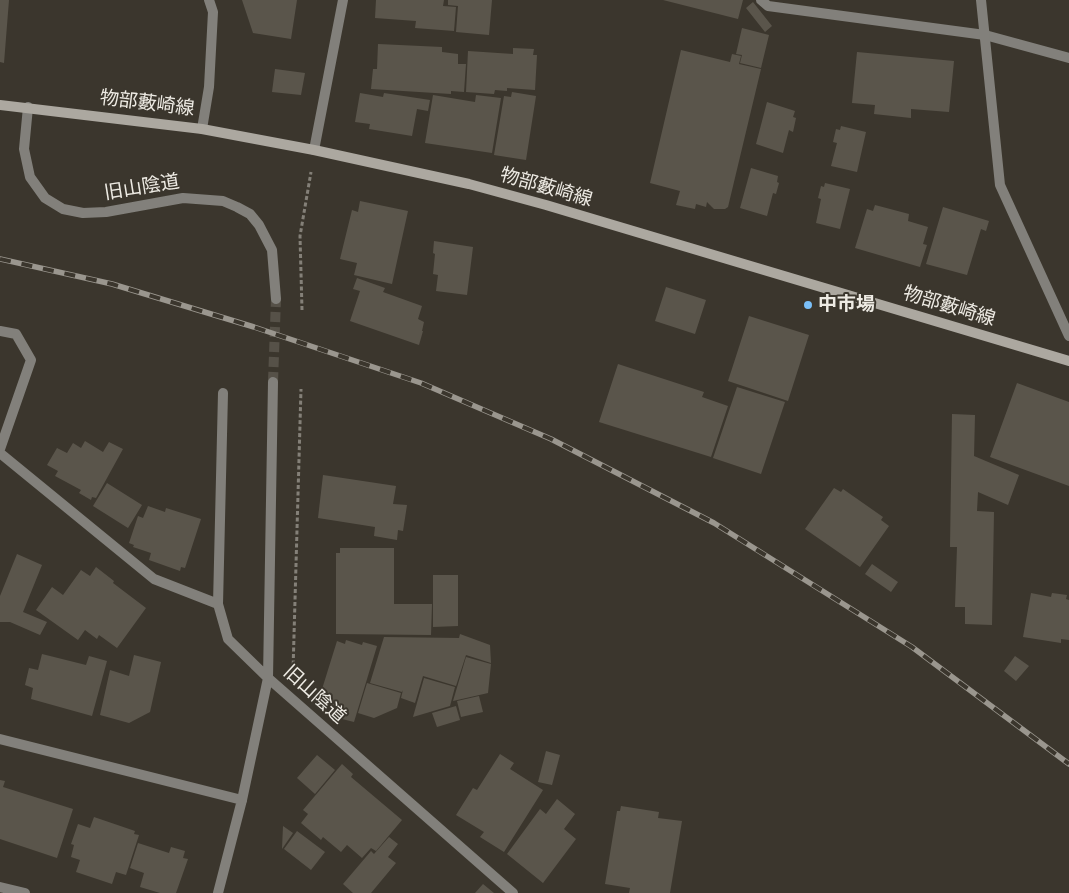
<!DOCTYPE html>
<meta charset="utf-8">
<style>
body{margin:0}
canvas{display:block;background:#3b362d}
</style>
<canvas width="1069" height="893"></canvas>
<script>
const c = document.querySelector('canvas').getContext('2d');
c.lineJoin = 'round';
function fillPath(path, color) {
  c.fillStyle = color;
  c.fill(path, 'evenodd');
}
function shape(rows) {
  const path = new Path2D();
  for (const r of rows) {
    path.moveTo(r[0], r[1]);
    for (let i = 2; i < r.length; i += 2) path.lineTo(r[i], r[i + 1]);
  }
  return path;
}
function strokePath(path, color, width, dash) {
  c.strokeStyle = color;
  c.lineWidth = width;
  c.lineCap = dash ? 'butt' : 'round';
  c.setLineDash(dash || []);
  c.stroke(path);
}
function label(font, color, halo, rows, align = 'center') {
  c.font = font + ' Signika,"Noto Sans JP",sans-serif';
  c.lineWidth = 4;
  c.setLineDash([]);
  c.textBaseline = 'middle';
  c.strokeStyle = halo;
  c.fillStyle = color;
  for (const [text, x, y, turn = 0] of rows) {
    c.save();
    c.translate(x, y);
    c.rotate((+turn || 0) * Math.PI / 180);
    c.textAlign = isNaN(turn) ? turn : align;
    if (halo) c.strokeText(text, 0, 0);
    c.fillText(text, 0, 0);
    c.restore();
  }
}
fillPath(shape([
 [0,0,9,0,4,63,0,62],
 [242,0,297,0,291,39,253,33],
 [376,0,444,0,443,6,456,7,454,31,415,28,416,21,375,18],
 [448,0,492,0,489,35,456,32,458,6,448,5],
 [663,0,743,0,738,19],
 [753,2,772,26,765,32,746,8],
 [742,28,769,35,761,68,740,63,742,55,736,54],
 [378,44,442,47,442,52,458,54,458,64,466,64,464,92,451,91,451,94,371,89,373,69,377,69],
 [513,48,534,49,533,55,537,55,535,90,507,88,507,91,495,90,494,94,466,92,468,51,513,54],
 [681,50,730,62,732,54,741,56,739,64,761,69,728,207,725,209,714,209,707,202,706,207,696,204,695,209,676,205,680,191,650,183],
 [857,52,954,61,949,112,911,109,911,118,874,114,875,105,852,103],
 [275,69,305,73,301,95,272,92],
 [512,92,536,96,526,160,494,155,504,96,511,97],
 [360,93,383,97,384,93,430,100,428,111,417,109,412,136,369,129,370,124,355,122],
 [433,95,475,102,476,95,501,98,492,153,425,143],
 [767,102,795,111,793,117,796,118,793,132,789,130,783,153,756,144],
 [841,126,866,132,857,172,831,166,837,143,833,142,836,129,840,130],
 [751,168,778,176,777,182,779,183,776,194,773,193,767,216,740,208],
 [825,183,850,189,840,229,816,223,821,199,818,198,821,186,824,187],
 [360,201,408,211,392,284,354,275,357,263,340,259,352,210,358,212],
 [875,205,909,214,908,221,928,227,923,244,927,245,920,267,855,248,867,209,873,211],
 [943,207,989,221,986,231,981,229,967,275,926,264],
 [434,241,473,247,467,295,436,291,438,275,433,274,435,254,433,253],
 [357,278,385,288,383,292,422,306,418,319,424,322,422,331,423,331,419,345,350,321,360,291,353,289],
 [666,287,706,300,695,334,655,321],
 [749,316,809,335,788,401,728,381],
 [618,364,704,392,702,397,728,406,711,457,599,422],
 [1017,383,1069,402,1069,486,990,457],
 [737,387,785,402,761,474,713,458],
 [952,414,975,415,974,456,1019,475,1008,505,978,492,977,511,994,512,992,625,965,624,965,607,955,607,957,547,950,547],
 [85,441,103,452,109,442,123,449,96,498,92,497,91,500,79,493,81,490,55,476,58,471,47,465,57,448,67,453,73,443,81,448],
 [323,475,396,486,393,504,407,505,403,531,398,530,397,540,374,536,375,527,318,518],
 [107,483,142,505,128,528,93,506],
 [834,488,841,492,843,489,883,517,881,520,889,526,860,567,805,529],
 [148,506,165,512,166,508,201,519,185,568,181,567,180,571,149,560,151,553,133,547,134,545,129,543,138,516,143,518],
 [340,548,394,548,394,604,432,604,431,635,336,634,336,553,340,553],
 [17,554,42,565,23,612,47,622,40,635,10,622,0,622,0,596],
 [872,564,898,582,891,592,865,574],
 [96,567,114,581,113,583,146,608,117,648,99,635,97,639,85,630,78,640,36,610,52,587,63,595,81,570,90,576],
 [433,575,458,575,458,626,433,627],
 [1031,593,1051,597,1052,593,1067,595,1066,599,1069,600,1069,640,1061,639,1061,643,1023,637],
 [460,634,490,645,491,663,466,655,456,686,423,676,415,703,401,698,403,690,402,692,370,683,384,637,459,638],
 [346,640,362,645,363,642,377,646,354,722,338,718,340,709,318,702,337,641,345,644],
 [42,654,86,665,89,656,107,661,92,716,31,699,33,688,25,685,29,668,38,670],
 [134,655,161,662,150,712,129,723,100,715,110,670,129,676],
 [1015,656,1029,666,1016,681,1004,671],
 [466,657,491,664,488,693,453,701],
 [424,678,455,687,450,706,413,717],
 [367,683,401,693,397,708,374,718,358,713],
 [479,696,483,712,461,717,457,701],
 [456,706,460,720,437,727,432,713],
 [546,751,560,755,552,785,538,782],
 [500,754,514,763,510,769,543,790,504,852,480,837,484,832,456,815,473,788,477,790],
 [317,755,335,770,315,794,297,778],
 [342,764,353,774,351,777,402,820,376,851,371,848,362,858,347,845,341,852,323,837,321,840,301,823,308,814,303,810],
 [0,780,5,781,3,787,73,809,57,858,0,839],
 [557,799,575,814,564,829,576,839,543,883,507,854,540,809,546,814],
 [621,806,659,812,658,818,682,821,670,893,629,893,630,888,605,884,617,811,620,811],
 [94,817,135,831,134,834,139,835,126,875,116,872,112,884,76,872,80,860,71,857,74,845,71,844,78,824,90,828],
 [283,826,293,833,282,849],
 [297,831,325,852,311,870,284,849],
 [389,837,398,844,388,857,396,863,371,893,353,893,343,884,371,851,374,854],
 [138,843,169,853,171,847,185,851,183,858,188,859,176,893,160,893,140,887,144,873,130,868],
 [483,884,494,893,475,893]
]), '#5a554b');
strokePath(shape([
 [273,382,276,299]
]), '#565148', 10, [10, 5]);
strokePath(shape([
 [302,310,300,236,311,172],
 [293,671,301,389]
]), '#848078', 3, [4, 2.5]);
strokePath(shape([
 [761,0,768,6,985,35,1069,58],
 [28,107,24,149,30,177,45,198,63,209,83,213,106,212,183,198,223,201,237,207,250,214,259,225,272,250,276,299],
 [314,150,343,0],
 [0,331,16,334,31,360,0,449],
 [0,453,154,579,218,604,228,639,268,678,513,893],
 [218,604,223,393],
 [242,800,268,678,273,382],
 [0,887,25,893]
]), '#82807b', 10);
strokePath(shape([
 [981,0,1000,185,1069,336],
 [202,129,209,87,213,12,209,0],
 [0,739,242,800,218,893]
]), '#82807b', 10);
strokePath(shape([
 [0,105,202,129,314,150,469,184,546,205,1069,361]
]), '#aca8a0', 10);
const rail = shape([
 [0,259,112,284,254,327,421,383,551,439,714,523,912,647,1069,764]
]);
strokePath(rail, '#9a968e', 5.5);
strokePath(rail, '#3b362d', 4, [11]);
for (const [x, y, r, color] of [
 [808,305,5,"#7abff8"]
]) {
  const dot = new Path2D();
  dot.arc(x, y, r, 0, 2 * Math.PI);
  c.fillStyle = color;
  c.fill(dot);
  strokePath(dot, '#3b362d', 2);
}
label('19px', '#eeebe4', '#3b362d', [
 ["物部藪崎線",147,104,7],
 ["旧山陰道",142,188,-9],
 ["物部藪崎線",546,188,16],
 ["物部藪崎線",949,307,17],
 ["旧山陰道",314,695,42]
]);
label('bold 19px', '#eeebe4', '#3b362d', [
 ["中市場",818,305]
], 'left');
</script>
